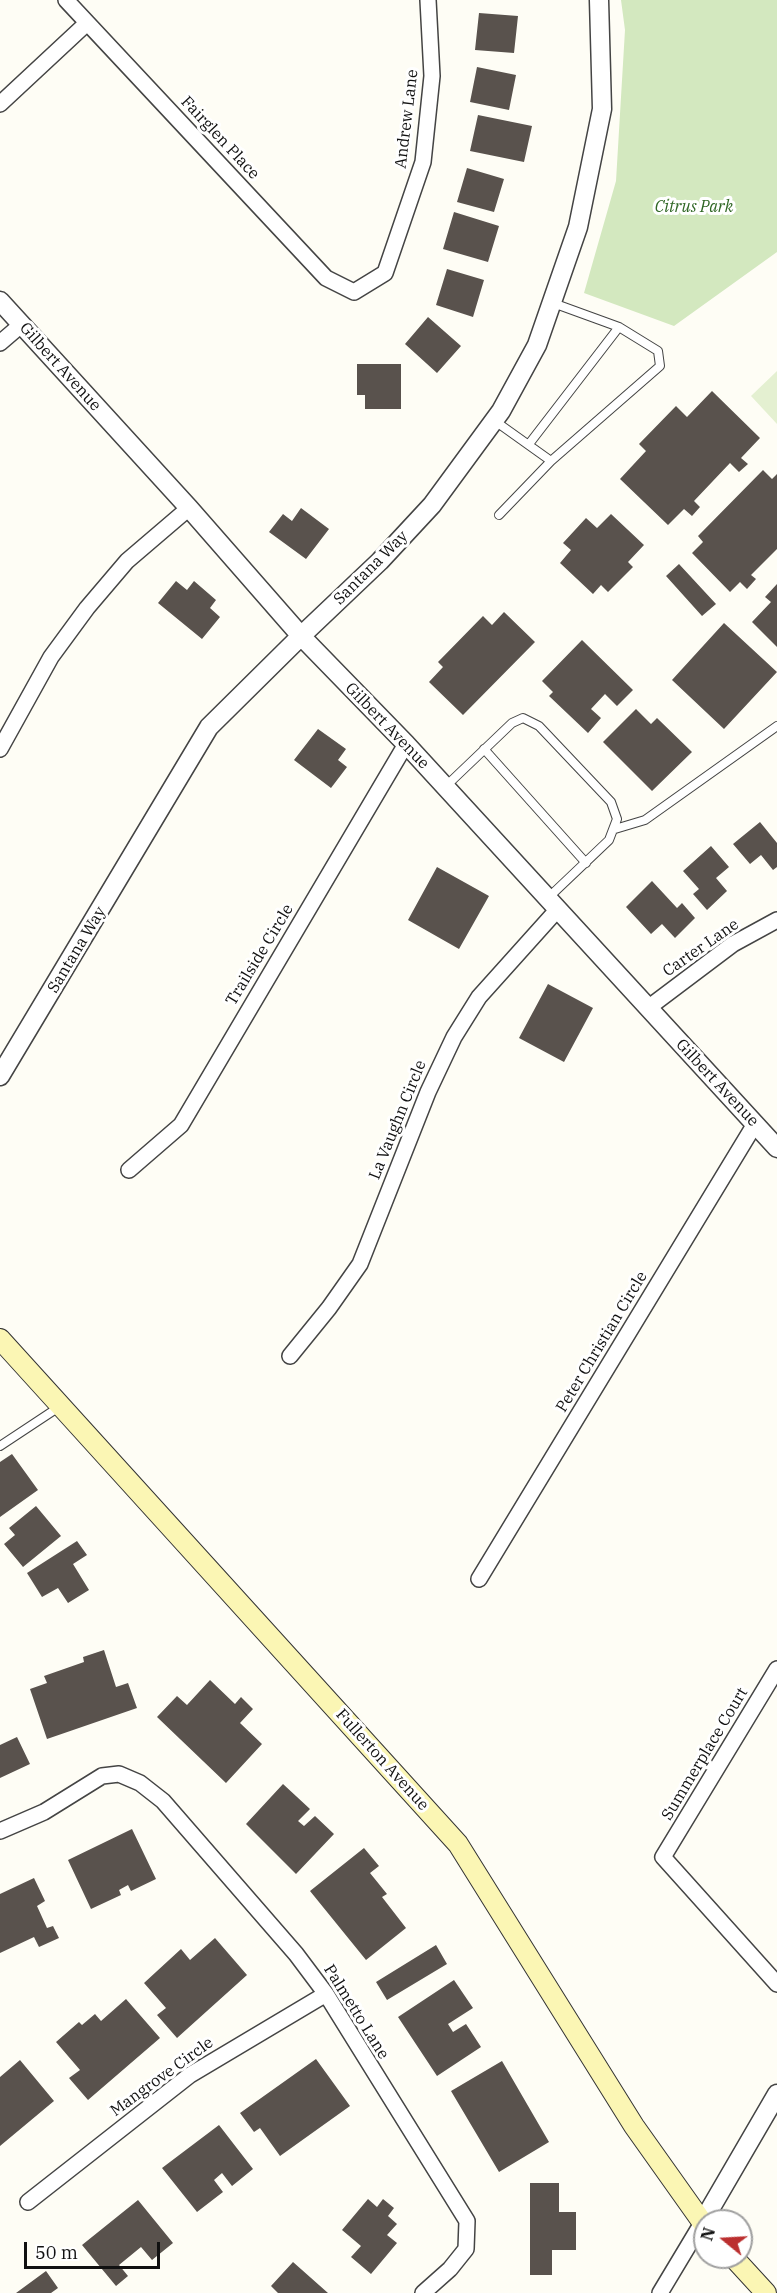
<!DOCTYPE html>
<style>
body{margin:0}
#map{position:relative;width:777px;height:2293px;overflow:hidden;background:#fefdf5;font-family:"IBM Plex Serif",serif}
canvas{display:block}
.north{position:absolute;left:693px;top:2209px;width:60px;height:60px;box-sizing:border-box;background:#fff;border:2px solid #a0a0a0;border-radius:50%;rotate:288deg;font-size:16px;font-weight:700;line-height:24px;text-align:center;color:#111}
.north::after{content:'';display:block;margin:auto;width:21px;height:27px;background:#bb2f2f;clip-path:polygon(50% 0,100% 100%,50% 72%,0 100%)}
.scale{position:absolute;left:24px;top:2242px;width:136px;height:27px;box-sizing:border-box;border:3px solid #111;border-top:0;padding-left:8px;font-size:18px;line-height:21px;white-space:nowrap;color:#111;-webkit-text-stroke:4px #fff;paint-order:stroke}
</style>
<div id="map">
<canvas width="777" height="2293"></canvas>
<div class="north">N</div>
<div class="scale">50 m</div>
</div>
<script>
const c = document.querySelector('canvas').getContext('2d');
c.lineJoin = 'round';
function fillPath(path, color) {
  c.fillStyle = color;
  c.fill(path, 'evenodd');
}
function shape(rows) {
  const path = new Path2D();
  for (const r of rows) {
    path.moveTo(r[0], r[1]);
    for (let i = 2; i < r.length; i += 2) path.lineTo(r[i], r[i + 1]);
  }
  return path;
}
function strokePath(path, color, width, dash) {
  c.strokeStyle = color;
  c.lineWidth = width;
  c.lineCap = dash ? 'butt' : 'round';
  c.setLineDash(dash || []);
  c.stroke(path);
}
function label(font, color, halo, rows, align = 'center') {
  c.font = font + ' "IBM Plex Serif",serif';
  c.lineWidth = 6;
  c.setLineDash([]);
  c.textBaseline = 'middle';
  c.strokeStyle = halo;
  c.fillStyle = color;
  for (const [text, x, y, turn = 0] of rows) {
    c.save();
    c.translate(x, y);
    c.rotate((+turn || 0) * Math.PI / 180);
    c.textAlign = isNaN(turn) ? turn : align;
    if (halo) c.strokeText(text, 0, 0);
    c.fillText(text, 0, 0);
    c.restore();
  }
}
fillPath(shape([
 [621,0,777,0,777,252,674,326,584,293,616,181,625,30]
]), '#d3e8bf');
fillPath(shape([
 [777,371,777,424,751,396]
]), '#e4f0d1');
fillPath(shape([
 [479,13,518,16,514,53,475,50],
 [477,67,516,75,509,110,470,102],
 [478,115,532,126,524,162,470,151],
 [467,168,504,179,494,212,457,202],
 [454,212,499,226,488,262,443,249],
 [447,269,484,280,473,317,436,305],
 [428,317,461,346,437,373,405,344],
 [357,364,401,364,401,409,365,409,365,395,357,395],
 [712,391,760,438,741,458,748,464,739,472,730,463,694,501,700,507,692,516,684,509,668,525,620,479,646,451,639,444,676,406,687,417],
 [763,470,772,479,777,474,777,549,751,575,756,579,747,589,740,582,730,592,692,553,703,542,698,536],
 [301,508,329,529,306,559,269,532,283,514,292,521],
 [611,514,644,545,628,562,633,567,608,592,601,585,593,594,560,563,571,550,563,543,586,518,597,528],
 [679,564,716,604,702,616,666,576],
 [176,581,187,590,194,581,216,600,210,608,220,617,202,639,158,603],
 [777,584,777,647,752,622,771,602,765,597],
 [504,612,535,642,463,715,429,682,443,667,438,662,483,616,492,625],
 [724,623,777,672,724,729,672,680],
 [582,640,633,690,617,706,605,694,591,709,601,718,588,733,549,696,553,692,542,681],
 [636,709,651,724,657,718,692,752,652,791,603,742],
 [318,729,346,749,338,760,347,767,331,788,294,760],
 [760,822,777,843,777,867,773,870,761,855,750,864,733,844],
 [711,846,729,867,716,878,727,891,707,910,693,894,699,889,683,871],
 [437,867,489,896,459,949,408,920],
 [652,881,677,908,682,903,695,918,675,938,662,924,651,934,626,907],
 [548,984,593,1008,564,1062,519,1038],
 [12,1454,38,1490,0,1517,0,1462],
 [36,1506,61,1536,23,1567,4,1544,15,1535,9,1528],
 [77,1541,87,1555,73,1564,89,1590,68,1603,58,1588,42,1597,27,1573],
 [104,1650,116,1687,128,1683,137,1708,47,1739,30,1689,47,1683,44,1676,84,1662,83,1657],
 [210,1680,235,1704,241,1697,253,1709,240,1723,262,1744,226,1783,157,1717,177,1696,187,1705],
 [17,1737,30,1764,0,1778,0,1745],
 [283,1784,310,1809,298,1821,304,1826,315,1816,334,1834,296,1874,246,1824],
 [132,1829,156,1879,131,1891,128,1885,119,1890,121,1895,91,1909,68,1860],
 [364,1848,379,1866,370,1873,387,1894,382,1897,406,1928,366,1960,310,1891],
 [34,1878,45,1901,37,1906,47,1928,53,1926,59,1938,39,1947,34,1937,0,1953,0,1894],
 [215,1938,247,1975,177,2038,157,2015,166,2008,144,1983,181,1949,190,1960],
 [436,1945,447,1964,387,2000,376,1982],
 [454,1980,473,2008,448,2024,453,2032,466,2024,481,2047,437,2076,398,2017],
 [126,1999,160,2038,88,2100,69,2078,80,2070,56,2042,79,2022,82,2025,95,2014,101,2021],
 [316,2059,350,2106,280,2156,260,2128,254,2132,240,2113],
 [20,2060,54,2101,0,2146,0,2077],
 [502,2061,549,2142,499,2172,451,2091],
 [219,2125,253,2169,232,2186,222,2173,214,2180,223,2192,197,2212,162,2168],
 [530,2183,559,2183,559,2212,576,2212,576,2250,552,2250,552,2275,530,2275],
 [368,2199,377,2207,383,2199,394,2208,388,2216,397,2224,387,2235,397,2243,371,2274,351,2257,361,2246,342,2230],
 [138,2200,173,2243,152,2260,141,2247,119,2265,128,2276,116,2286,82,2245],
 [293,2262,328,2293,278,2293,271,2286],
 [46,2271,58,2288,51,2293,16,2293]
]), '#59524d');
const service = shape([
 [495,421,551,461,660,366,658,351,619,327],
 [529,444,619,327,553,303],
 [499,515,551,461],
 [484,749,586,863],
 [445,787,512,723,523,718,539,726,611,802,617,819,609,840,549,897],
 [615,829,645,820,777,726],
 [0,1446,59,1407]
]);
const minor = shape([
 [66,0,326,278,354,292,385,273,423,162,432,76,428,0],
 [0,104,87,23],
 [0,343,21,325],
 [0,749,51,657,87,608,127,561,189,508],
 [648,1008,733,944,777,920],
 [129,1170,181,1125,406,744],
 [290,1356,329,1308,360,1264,428,1092,454,1037,479,997,558,909],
 [479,1579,755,1124],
 [777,1669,663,1857,777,1984],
 [0,1831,44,1812,102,1776,119,1774,140,1783,163,1801,296,1954,326,1994,467,2221,466,2249,450,2269,423,2293],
 [28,2202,190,2075,326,1994],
 [660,2293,702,2223]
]);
const tertiary = shape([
 [0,301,189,508,301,636,406,744,777,1148],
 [0,1076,209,727,301,636,380,561,432,505,501,411,537,345,578,227,602,109,599,0],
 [702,2223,777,2094]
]);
const secondary = shape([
 [0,1339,458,1844,634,2126,705,2226],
 [733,2257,766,2293]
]);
strokePath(service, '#444', 10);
strokePath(minor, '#444', 18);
strokePath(tertiary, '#444', 21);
strokePath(secondary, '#333', 22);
strokePath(service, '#fff', 8);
strokePath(minor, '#fff', 15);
strokePath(tertiary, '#fff', 18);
strokePath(secondary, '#fbf6b4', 20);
label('16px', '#111', '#fff', [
 ["Andrew Lane",407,119,-83],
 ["Fairglen Place",220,138,47],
 ["Gilbert Avenue",60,367,48],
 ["Santana Way",371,568,-45],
 ["Gilbert Avenue",387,726,46],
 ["Carter Lane",701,948,-35],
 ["Santana Way",77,950,-59],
 ["Trailside Circle",260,955,-59],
 ["Gilbert Avenue",717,1083,47],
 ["La Vaughn Circle",398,1120,-68],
 ["Peter Christian Circle",602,1342,-59],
 ["Summerplace Court",705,1754,-59],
 ["Fullerton Avenue",382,1760,48],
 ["Palmetto Lane",356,2012,58],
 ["Mangrove Circle",162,2077,-36]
]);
label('italic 16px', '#2e6623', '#fff', [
 ["Citrus Park",694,207]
]);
</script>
